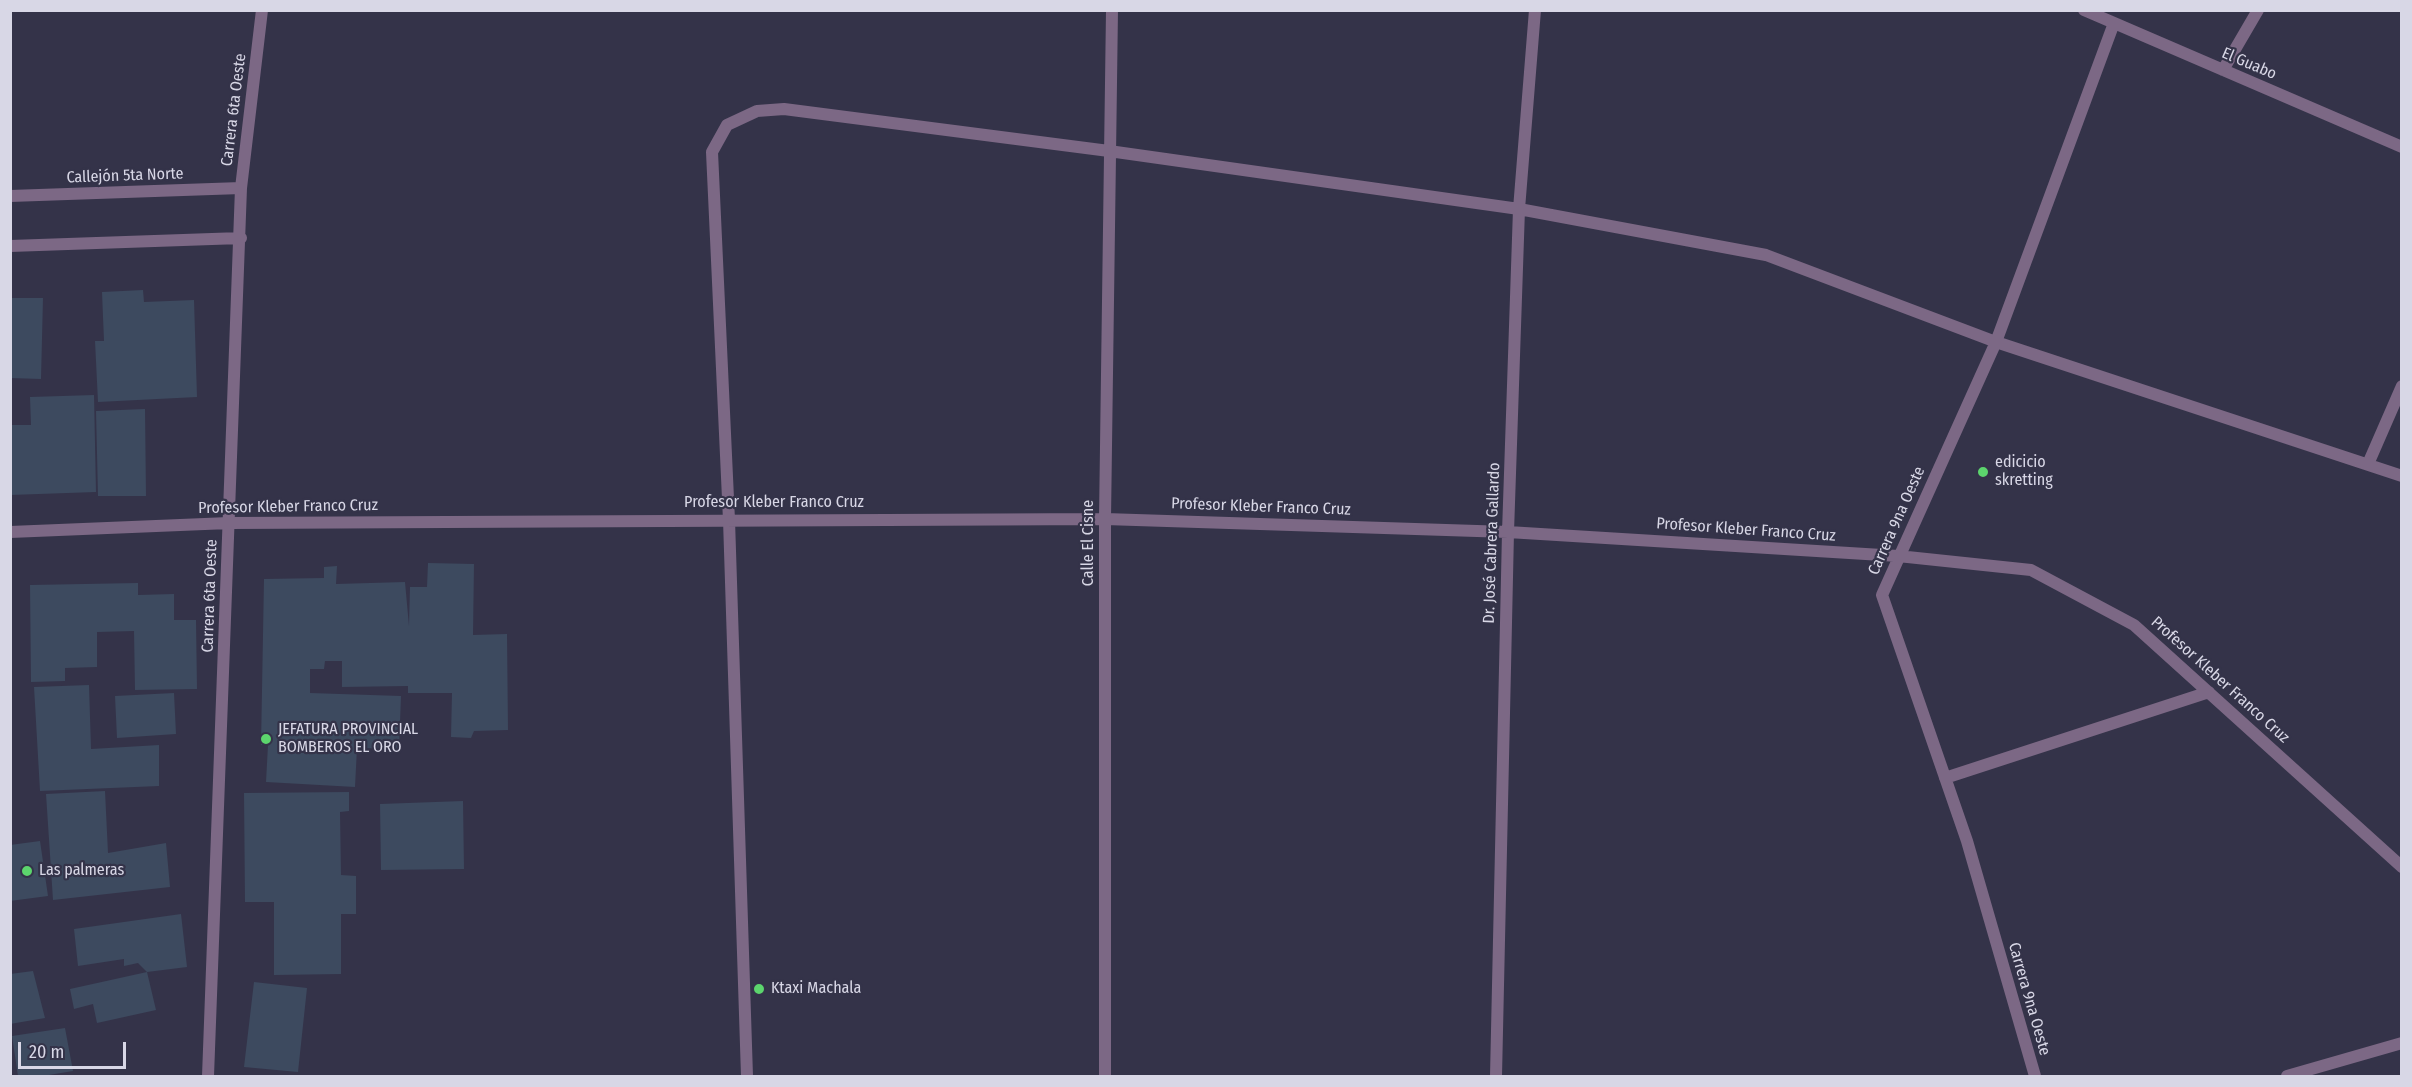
<!DOCTYPE html>
<meta charset="utf-8">
<style>
body{margin:0}
#map{position:relative;width:2412px;height:1087px;overflow:hidden;background:#343349;font-family:"Fira Sans Condensed",sans-serif}
canvas{display:block}
.frame{position:absolute;inset:0;border:12px solid #d8d7e6;pointer-events:none}
.scale{position:absolute;left:18px;top:1042px;width:108px;height:27px;box-sizing:border-box;border:3px solid #d8d7e6;border-top:0;padding-left:8px;font-size:18px;line-height:21px;white-space:nowrap;color:#d8d7e6;-webkit-text-stroke:4px #343349;paint-order:stroke}
</style>
<div id="map">
<canvas width="2412" height="1087"></canvas>
<div class="frame"></div>
<div class="scale">20 m</div>
</div>
<script>
const c = document.querySelector('canvas').getContext('2d');
c.lineJoin = 'round';
function fillPath(path, color) {
  c.fillStyle = color;
  c.fill(path, 'evenodd');
}
function shape(rows) {
  const path = new Path2D();
  for (const r of rows) {
    path.moveTo(r[0], r[1]);
    for (let i = 2; i < r.length; i += 2) path.lineTo(r[i], r[i + 1]);
  }
  return path;
}
function strokePath(path, color, width, dash) {
  c.strokeStyle = color;
  c.lineWidth = width;
  c.lineCap = dash ? 'butt' : 'round';
  c.setLineDash(dash || []);
  c.stroke(path);
}
function label(font, color, halo, rows, align = 'center') {
  c.font = font + ' "Fira Sans Condensed",sans-serif';
  c.lineWidth = 4.5;
  c.setLineDash([]);
  c.textBaseline = 'middle';
  c.strokeStyle = halo;
  c.fillStyle = color;
  for (const [text, x, y, turn = 0] of rows) {
    c.save();
    c.translate(x, y);
    c.rotate((+turn || 0) * Math.PI / 180);
    c.textAlign = isNaN(turn) ? turn : align;
    if (halo) c.strokeText(text, 0, 0);
    c.fillText(text, 0, 0);
    c.restore();
  }
}
fillPath(shape([
 [143,290,144,302,194,300,197,397,98,402,95,341,104,341,102,292],
 [10,298,43,298,41,379,10,378],
 [94,395,96,492,10,495,10,425,31,425,30,397],
 [145,409,146,496,98,496,96,411],
 [428,563,474,564,473,635,507,634,508,730,474,731,471,738,451,737,452,693,408,693,408,686,342,687,342,661,325,661,324,669,310,669,310,693,401,696,399,749,357,748,355,787,266,782,268,745,261,745,264,579,324,578,324,567,337,566,336,584,405,582,409,626,410,587,427,587],
 [138,583,138,595,174,594,174,620,196,620,197,689,135,690,134,631,97,632,97,667,65,668,65,681,31,682,30,585],
 [89,685,91,749,159,745,159,786,40,791,34,687],
 [174,693,176,734,117,738,115,696],
 [105,791,108,853,166,843,170,887,53,900,46,794],
 [349,792,349,811,340,812,341,875,356,876,356,914,341,914,341,974,274,975,274,902,245,902,244,793],
 [463,801,464,869,381,870,380,804],
 [40,841,48,896,10,901,10,845],
 [181,914,187,967,147,972,156,1010,97,1023,93,1004,74,1009,70,989,147,972,138,963,124,966,124,959,78,966,74,929],
 [33,971,45,1018,10,1024,10,974],
 [254,982,307,988,298,1072,244,1067],
 [65,1028,73,1071,43,1076,18,1076,12,1036]
]), '#3d4a5f');
strokePath(shape([
 [2084,10,2402,147],
 [2223,70,2258,10],
 [10,196,241,188],
 [10,246,241,238],
 [2368,464,2402,386],
 [10,532,229,523,1105,519,1508,532,1898,556,2031,570,2134,625,2402,867],
 [1945,778,2209,692],
 [208,1076,241,188,262,10],
 [747,1076,729,520,712,152,727,125,757,111,784,109,1109,151,1519,209,1766,255,1996,342,2402,476],
 [1105,1076,1105,519,1112,10],
 [1496,1076,1508,532,1519,209,1535,10],
 [2035,1076,1967,841,1882,595,1996,342,2114,23],
 [2287,1076,2402,1043]
]), '#7c6885', 12);
for (const [x, y, r, color] of [
 [1983,472,6,"#5cd56d"],
 [266,739,6,"#5cd56d"],
 [27,871,6,"#5cd56d"],
 [759,989,6,"#5cd56d"]
]) {
  const dot = new Path2D();
  dot.arc(x, y, r, 0, 2 * Math.PI);
  c.fillStyle = color;
  c.fill(dot);
  strokePath(dot, '#343349', 2);
}
label('16px', '#d8d7e6', '#343349', [
 ["El Guabo",2249,64,23],
 ["Carrera 6ta Oeste",234,110,-83],
 ["Callejón 5ta Norte",125,176,-2],
 ["Profesor Kleber Franco Cruz",774,503],
 ["Profesor Kleber Franco Cruz",288,507,-1],
 ["Profesor Kleber Franco Cruz",1261,507,2],
 ["Carrera 9na Oeste",1897,521,-66],
 ["Profesor Kleber Franco Cruz",1746,530,4],
 ["Calle El Cisne",1089,543,-90],
 ["Dr. José Cabrera Gallardo",1492,543,-88],
 ["Carrera 6ta Oeste",210,596,-88],
 ["Profesor Kleber Franco Cruz",2220,680,42],
 ["Carrera 9na Oeste",2029,999,74]
]);
label('16px', '#d8d7e6', '#343349', [
 ["edicicio",1995,463],
 ["skretting",1995,481],
 ["JEFATURA PROVINCIAL",278,730],
 ["BOMBEROS EL ORO",278,748],
 ["Las palmeras",39,871],
 ["Ktaxi Machala",771,989]
], 'left');
</script>
